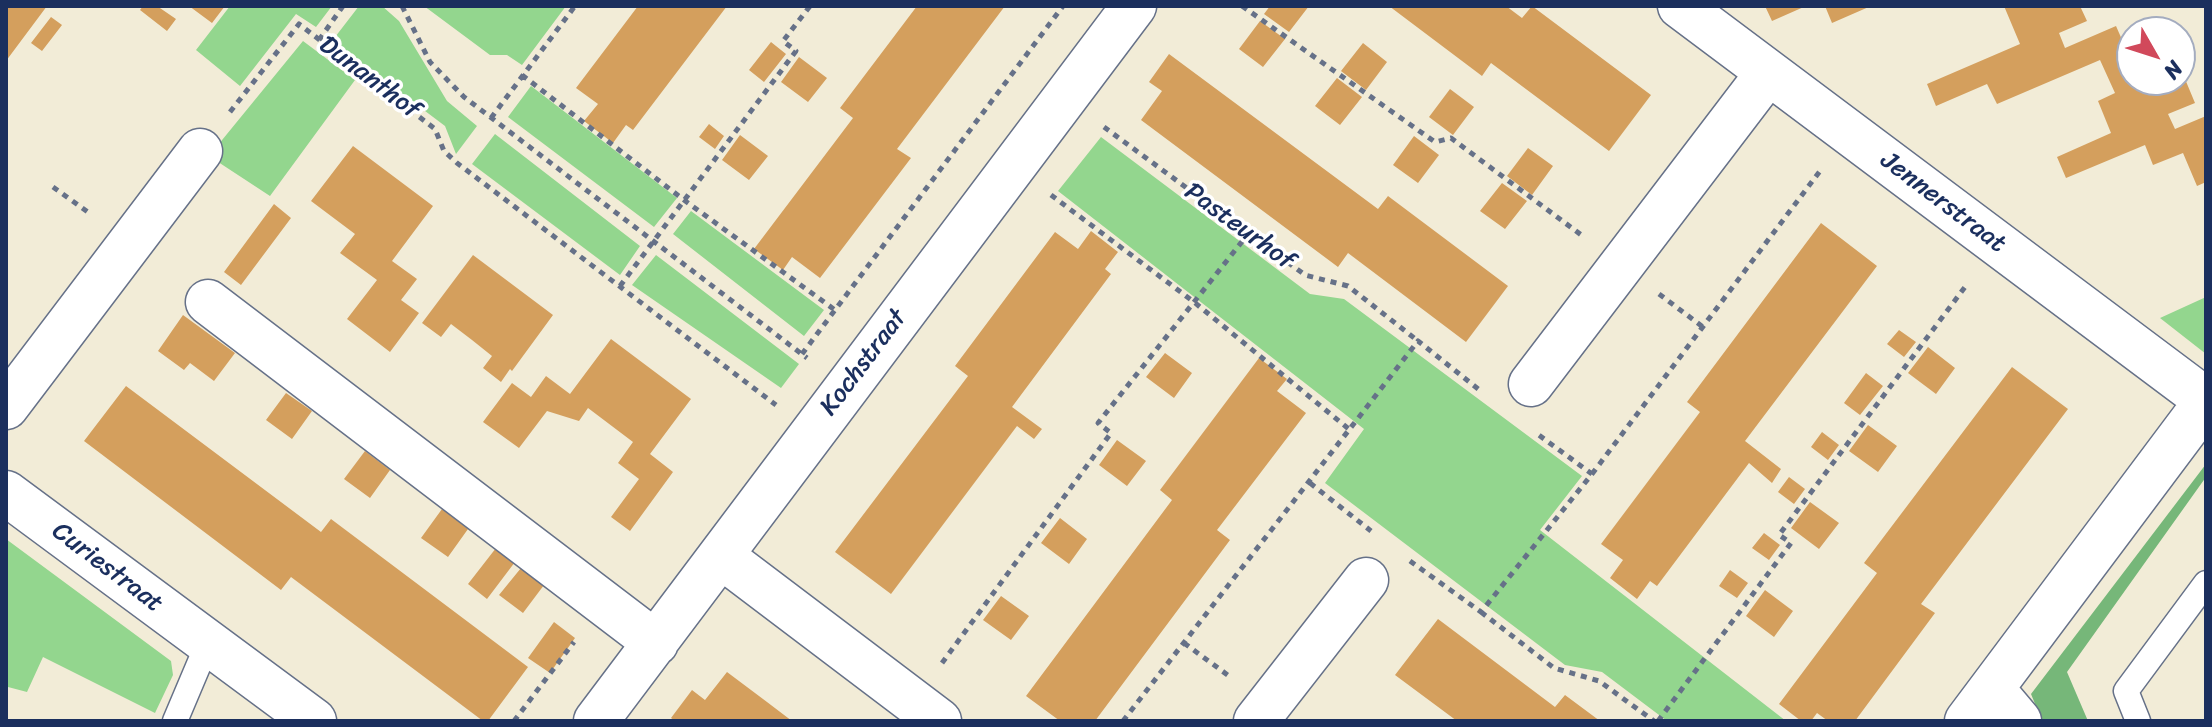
<!DOCTYPE html>
<style>
body{margin:0}
#map{position:relative;width:2212px;height:727px;overflow:hidden;background:#f2ecd7;font-family:Sriracha,sans-serif}
canvas{display:block}
.frame{position:absolute;inset:0;border:8px solid #1b2f5e;pointer-events:none}
.north{position:absolute;left:2116px;top:16px;width:80px;height:80px;box-sizing:border-box;background:#fff;border:2px solid #a4acbf;border-radius:50%;rotate:129deg;font-size:22px;font-weight:700;line-height:32px;text-align:center;color:#1b2f5e}
.north::after{content:'';display:block;margin:auto;width:28px;height:36px;background:#d1495b;clip-path:polygon(50% 0,100% 100%,50% 72%,0 100%)}
</style>
<div id="map">
<canvas width="2212" height="727"></canvas>
<div class="frame"></div>
<div class="north">N</div>
</div>
<script>
const c = document.querySelector('canvas').getContext('2d');
c.lineJoin = 'round';
function fillPath(path, color) {
  c.fillStyle = color;
  c.fill(path, 'evenodd');
}
function shape(rows) {
  const path = new Path2D();
  for (const r of rows) {
    path.moveTo(r[0], r[1]);
    for (let i = 2; i < r.length; i += 2) path.lineTo(r[i], r[i + 1]);
  }
  return path;
}
function strokePath(path, color, width, dash) {
  c.strokeStyle = color;
  c.lineWidth = width;
  c.lineCap = dash ? 'butt' : 'round';
  c.setLineDash(dash || []);
  c.stroke(path);
}
function label(font, color, halo, rows, align = 'center') {
  c.font = font + ' Sriracha,sans-serif';
  c.lineWidth = 7;
  c.setLineDash([]);
  c.textBaseline = 'middle';
  c.strokeStyle = halo;
  c.fillStyle = color;
  for (const [text, x, y, turn = 0] of rows) {
    c.save();
    c.translate(x, y);
    c.rotate((+turn || 0) * Math.PI / 180);
    c.textAlign = isNaN(turn) ? turn : align;
    if (halo) c.strokeText(text, 0, 0);
    c.fillText(text, 0, 0);
    c.restore();
  }
}
fillPath(shape([
 [230,6,332,6,316,27,296,14,240,86,196,50],
 [359,6,382,6,399,21,447,101,477,126,456,154,445,126,332,41],
 [424,6,566,6,522,65,507,55,490,55],
 [303,41,355,80,270,196,209,156],
 [531,86,677,198,654,227,508,117],
 [495,134,640,246,620,275,472,164],
 [1101,137,1310,294,1344,299,1582,476,1540,530,1786,721,1667,721,1602,672,1565,665,1325,483,1364,429,1058,191],
 [691,211,824,310,804,336,673,234],
 [656,255,799,364,781,388,632,285],
 [2206,297,2206,354,2160,318],
 [6,539,171,661,173,675,155,713,43,657,27,692,8,687,6,690]
]), '#93d68e');
fillPath(shape([
 [2206,464,2206,477,2067,672,2088,721,2042,721,2031,694]
]), '#76b779');
fillPath(shape([
 [6,6,47,6,6,61],
 [143,6,157,6,176,19,167,31,140,10],
 [189,6,225,6,212,23],
 [638,6,727,6,633,130,626,125,613,143,584,121,598,104,576,88],
 [917,6,1005,6,897,149,911,158,820,278,792,257,783,270,754,249,853,118,840,108],
 [1270,6,1309,6,1289,32,1264,14],
 [1389,6,1506,6,1522,18,1532,6,1651,95,1609,151,1491,63,1482,76],
 [1765,6,1806,6,1772,21],
 [1825,6,1871,6,1832,23],
 [2004,6,2080,6,2087,21,2059,33,2065,48,2116,26,2123,42,2132,38,2132,80,2180,80,2180,67,2195,103,2168,114,2175,129,2206,116,2206,182,2197,186,2183,153,2153,165,2145,145,2066,178,2057,157,2111,133,2098,101,2115,93,2100,60,1997,104,1987,84,1936,106,1927,84,2020,44],
 [51,17,62,25,42,51,31,43],
 [1260,21,1285,39,1263,67,1239,49],
 [771,42,786,54,764,82,749,70],
 [1363,43,1387,62,1366,90,1341,71],
 [1169,54,1378,209,1388,196,1508,286,1466,342,1348,253,1338,267,1141,120,1162,91,1149,82],
 [799,57,827,78,808,102,781,82],
 [1337,78,1362,97,1340,125,1315,106],
 [1450,89,1474,107,1453,135,1429,117],
 [709,124,724,136,715,149,699,137],
 [740,135,768,156,749,180,722,160],
 [1414,136,1439,155,1418,183,1393,165],
 [353,146,433,206,392,261,417,279,401,300,419,313,390,352,347,319,377,280,340,253,355,234,311,201],
 [1528,148,1553,166,1532,195,1507,176],
 [1502,183,1527,201,1505,229,1480,211],
 [274,204,291,218,241,285,224,272],
 [1821,223,1877,266,1745,441,1781,469,1772,483,1749,463,1657,586,1650,581,1637,599,1610,578,1623,560,1601,544,1700,412,1687,402],
 [1091,231,1118,252,1105,269,1111,274,1012,407,1042,429,1034,439,1017,426,891,594,835,552,968,376,955,366,1055,232,1078,249],
 [473,255,553,315,512,371,510,369,501,382,483,368,492,356,472,340,451,324,441,337,422,323],
 [183,315,235,353,214,381,190,363,184,370,158,351],
 [1899,330,1916,342,1904,357,1887,344],
 [611,339,691,399,650,454,673,472,630,531,611,517,639,479,618,463,633,442,588,408,579,421,547,411,519,448,483,422,512,383,531,397,546,376,570,394],
 [1928,347,1955,368,1936,394,1908,373],
 [1165,353,1192,373,1174,398,1146,377],
 [1259,358,1287,379,1277,391,1306,413,1217,530,1230,540,1095,721,1060,721,1026,696,1172,500,1160,490],
 [2012,367,2068,409,1921,604,1935,613,1855,721,1828,721,1817,713,1811,721,1801,721,1779,704,1877,573,1864,563],
 [1866,373,1883,386,1860,415,1844,403],
 [126,386,321,532,331,519,528,667,488,721,483,721,291,577,281,590,84,441],
 [286,393,312,411,292,439,266,420],
 [1868,425,1897,446,1878,472,1849,451],
 [1822,432,1839,445,1828,460,1811,447],
 [1117,440,1146,461,1127,486,1099,465],
 [365,451,390,470,370,498,344,479],
 [1789,477,1805,489,1794,504,1778,492],
 [1810,502,1839,523,1819,549,1791,528],
 [442,509,468,529,448,557,421,538],
 [1060,518,1087,539,1069,564,1041,543],
 [1764,533,1780,545,1769,560,1752,548],
 [496,548,515,562,487,599,468,584],
 [521,568,544,585,523,613,499,595],
 [1730,570,1748,583,1737,598,1719,586],
 [1765,590,1793,611,1774,637,1746,616],
 [1001,596,1029,616,1011,640,983,620],
 [1438,619,1555,707,1565,695,1600,721,1457,721,1395,675],
 [554,622,575,638,550,673,528,658],
 [727,672,767,702,792,721,675,721,671,718,692,690,705,700]
]), '#d49f5d');
const service = shape([
 [175,721,208,643],
 [2138,721,2126,691,2206,583]
]);
const minor = shape([
 [1680,6,2206,400],
 [208,302,656,643],
 [1531,384,1768,73],
 [6,407,200,151],
 [6,493,314,721],
 [721,556,939,721],
 [1992,689,2019,721],
 [596,721,1134,6],
 [1256,721,1366,580],
 [1967,721,2206,402]
]);
strokePath(service, '#667188', 27);
strokePath(minor, '#667188', 47);
strokePath(shape([
 [402,6,430,62,464,97,807,358],
 [1242,6,1435,142,1451,138,1584,237],
 [319,40,343,6],
 [522,75,684,200,835,310],
 [230,112,299,24,435,129,444,151,457,163,776,405],
 [491,118,575,6],
 [1104,127,1305,275,1348,286,1418,341],
 [53,187,92,215],
 [1051,195,1194,302,1350,430],
 [620,286,796,51,783,41,810,6],
 [1659,294,1703,327],
 [802,354,1063,6],
 [1592,474,1820,171],
 [1310,483,1371,531],
 [1410,561,1481,612,1592,474,1536,433],
 [1481,612,1554,668,1599,681,1654,721],
 [1184,643,1229,676],
 [942,663,1111,433,1098,423,1248,234],
 [514,721,574,642],
 [1123,721,1418,341,1482,392],
 [1658,721,1791,543,1779,535,1968,283]
]), '#667188', 5, [6, 6]);
strokePath(service, '#fff', 24);
strokePath(minor, '#fff', 44);
label('26px', '#1b2f5e', '#fff', [
 ["Dunanthof",369,78,37],
 ["Jennerstraat",1943,203,37],
 ["Pasteurhof",1239,227,36],
 ["Kochstraat",864,363,-53],
 ["Curiestraat",107,568,37]
]);
</script>
